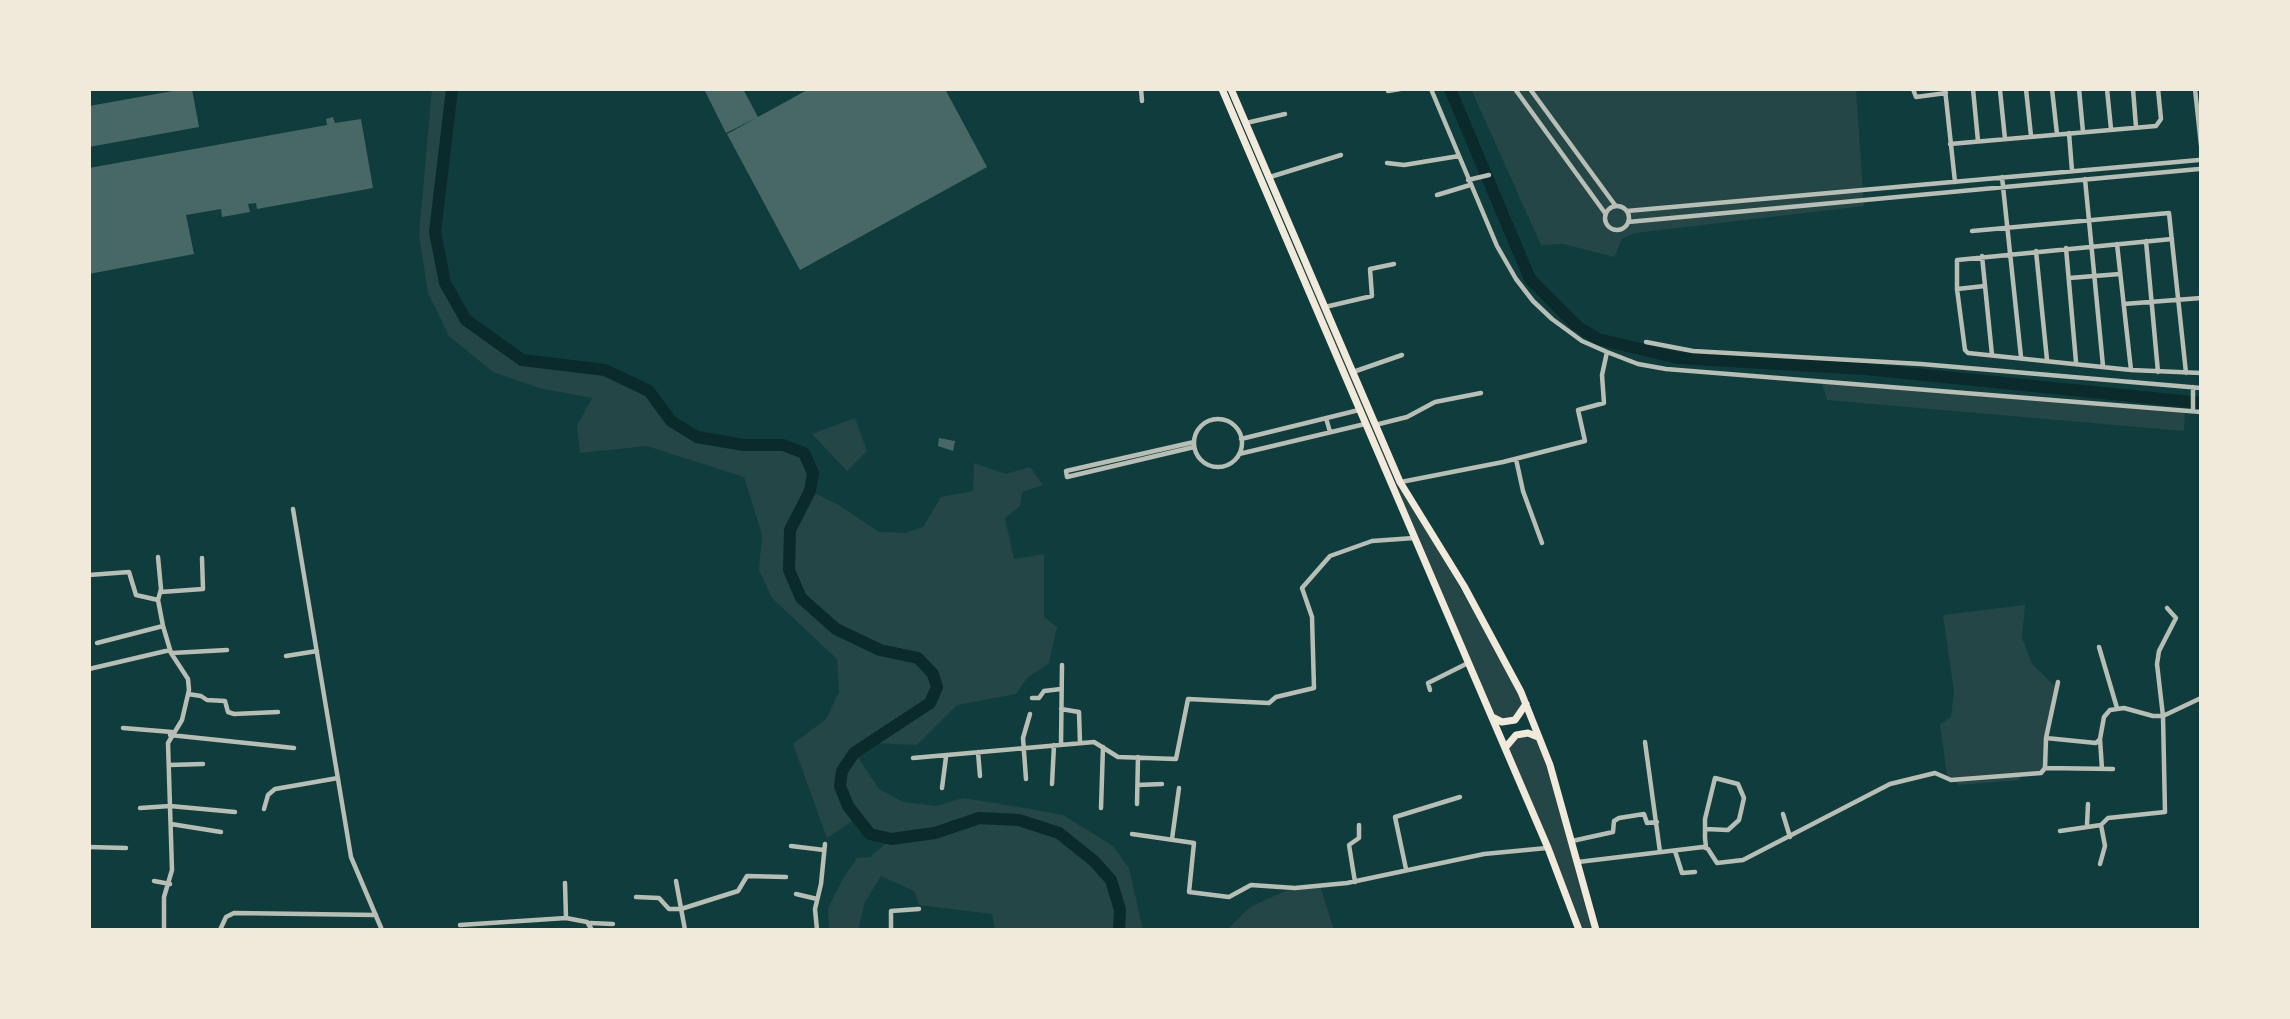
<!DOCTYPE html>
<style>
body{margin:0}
#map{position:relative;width:2290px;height:1019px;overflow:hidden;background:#0f3d3e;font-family:Overpass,sans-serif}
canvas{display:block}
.frame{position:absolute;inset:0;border:91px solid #f1e9da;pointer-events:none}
</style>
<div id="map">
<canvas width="2290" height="1019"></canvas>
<div class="frame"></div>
</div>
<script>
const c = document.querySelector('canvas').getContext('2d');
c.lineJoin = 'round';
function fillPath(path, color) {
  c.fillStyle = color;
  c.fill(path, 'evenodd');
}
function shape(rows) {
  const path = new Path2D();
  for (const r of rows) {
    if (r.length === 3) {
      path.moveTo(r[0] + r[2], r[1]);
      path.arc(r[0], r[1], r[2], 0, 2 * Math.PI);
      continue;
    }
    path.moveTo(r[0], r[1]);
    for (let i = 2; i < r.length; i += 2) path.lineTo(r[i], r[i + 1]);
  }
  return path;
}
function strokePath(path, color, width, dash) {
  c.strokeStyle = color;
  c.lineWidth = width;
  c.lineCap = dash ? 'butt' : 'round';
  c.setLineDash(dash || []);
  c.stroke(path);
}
fillPath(shape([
 [432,89,452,89,440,166,435,232,445,283,466,320,522,359,605,370,649,391,671,421,697,437,744,445,783,445,804,453,813,473,810,491,837,504,879,532,905,533,923,527,941,497,973,491,974,463,1006,474,1030,467,1043,485,1022,492,1020,506,1005,518,1014,559,1044,554,1044,617,1057,627,1049,663,1027,678,1016,694,957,705,917,745,870,743,855,753,879,789,903,802,936,806,963,798,1025,808,1063,815,1113,846,1129,868,1143,930,995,929,992,914,919,905,914,891,881,876,865,902,858,930,829,930,828,908,844,877,857,858,870,857,890,840,870,834,857,818,827,838,793,744,826,719,839,692,837,659,772,598,759,570,762,535,744,477,647,446,580,453,577,426,592,398,539,388,493,372,449,336,428,293,419,235],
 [1471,89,1856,89,1864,206,1635,233,1622,239,1614,257,1564,244,1541,245],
 [1306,263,1400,482,1526,704,1520,716,1495,720,1299,266],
 [1821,379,2185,412,2184,431,1827,400],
 [855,418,867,451,847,471,812,434],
 [2025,605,2022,638,2032,664,2055,686,2049,727,2048,771,2020,774,2020,780,1959,785,1947,776,1940,724,1951,717,1954,691,1943,615],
 [1516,735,1539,738,1596,930,1579,930,1505,748],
 [1320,886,1334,930,1227,930,1250,907,1292,888]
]), '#244646');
strokePath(shape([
 [452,89,435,232,445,283,466,320,522,360,605,370,649,391,671,421,697,437,744,445,783,445,804,453,813,473,810,491,790,530,789,570,801,598,836,629,880,650,918,658,933,674,937,687,930,703,854,753,842,771,840,786,848,806,870,834,891,839,935,833,979,818,1019,820,1059,833,1094,861,1111,880,1120,910,1119,930],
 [1450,89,1530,279,1577,326,1598,339,1678,358,1866,369,2201,403]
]), '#0a2a2b', 12);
fillPath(shape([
 [184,89,192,89,199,127,89,147,89,106],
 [704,89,743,89,758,117,726,133],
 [809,89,945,89,987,167,800,270,727,134],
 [333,117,335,123,361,119,373,188,257,209,256,203,248,204,250,212,222,217,221,209,186,215,194,254,89,274,89,168,327,125,326,119],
 [939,438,955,441,953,451,938,446]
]), '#486865');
strokePath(shape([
 [1141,89,1142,101],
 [1431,89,1497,246,1516,279,1533,301,1552,319,1582,341,1607,352,1638,364,1666,369,2201,412],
 [1515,89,1605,213],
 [1530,89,1615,205],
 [1913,89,1916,97,1946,93],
 [1945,89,1955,182],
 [1973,89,1978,141],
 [2026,89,2031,136],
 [2052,89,2057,134],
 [2079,89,2083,132],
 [2107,89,2111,129],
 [2133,89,2136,127],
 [2195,89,2201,145],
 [2000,90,2005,139],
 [1388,91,1400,89],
 [1246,123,1285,114],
 [2069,133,2072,171],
 [1950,144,2156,126,2161,119,2158,89],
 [1387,163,1404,165,1459,156],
 [1270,177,1341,155],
 [2002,177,2021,357],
 [2085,179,2103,366],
 [1468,180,1489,175],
 [1437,195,1470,185],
 [1617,218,12],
 [1627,211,2199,160],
 [1628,222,2199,169],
 [1972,231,2169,213,2186,373],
 [2172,239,1957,260,1957,289,1965,350,1968,353,2131,370,2201,373],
 [2146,241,2158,372],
 [2117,244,2131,370],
 [2066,248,2076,362],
 [2036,251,2047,360],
 [1982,256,1992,355],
 [2069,278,2120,274],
 [1957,289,1985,286],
 [2124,304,2201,298],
 [1325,307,1372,296,1370,269,1394,264],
 [1646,342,1693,351,1921,364,2201,388],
 [1353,372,1402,355],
 [2193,409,2193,387],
 [1326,418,1330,432],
 [1218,443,24],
 [1375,425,1407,417,1435,402,1481,393],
 [1241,439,1359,410],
 [1239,454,1365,424],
 [1516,459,1523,491,1542,543],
 [1067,477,1066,471,1194,442],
 [1067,477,1194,447],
 [1401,482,1503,462,1585,441,1578,410,1604,403,1602,375,1607,352],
 [293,509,351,857,382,930],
 [158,557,161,589,158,600,163,626,171,653,188,679,189,690,182,720,168,743,172,870,164,897,164,930],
 [89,575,129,572,136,595,158,600],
 [161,592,203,589,202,558],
 [97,643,163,626],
 [2099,647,2117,708],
 [172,653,227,650],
 [286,656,317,651],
 [89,669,170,650],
 [1430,690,1428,683,1468,663],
 [188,694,201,696,207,700,225,701,228,712,234,714,278,712],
 [1032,698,1039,698,1044,691,1061,689],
 [1061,709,1079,712,1080,743],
 [123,728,172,732],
 [170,735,294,748],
 [2046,738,2058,682],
 [2100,739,2102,769],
 [1645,742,1660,852],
 [1061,744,1062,665],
 [978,752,980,776],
 [913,758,1094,742,1118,757,1176,759,1188,699,1269,703,1276,697,1314,688,1312,617,1302,588,1330,556,1372,541,1414,538],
 [169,765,203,764],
 [2045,768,2113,769],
 [1026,779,1023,738,1030,714],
 [1052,784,1054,745],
 [1138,785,1162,784],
 [942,788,946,757],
 [1137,804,1138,757],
 [140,808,170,806,235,812],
 [1101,808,1103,747],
 [264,809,268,795,275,789,338,778],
 [1783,814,1790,837],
 [171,824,221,832],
 [2087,825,2088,804],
 [2101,825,2108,818,2165,812,2163,716,2157,664,2159,651,2176,618,2167,608],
 [1705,829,1728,830,1739,820,1744,798,1738,784,1715,778,1705,819,1705,838,1706,847],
 [2060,831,2101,825,2105,846,2100,864],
 [1132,834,1194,843,1189,892,1229,897,1251,885,1295,888,1347,883,1484,854,1547,848],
 [1172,839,1179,788],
 [1572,841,1613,832,1614,821,1619,818,1644,814,1647,823,1657,822],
 [791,846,824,850],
 [89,847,126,848],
 [1675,851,1682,873,1695,872],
 [1578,862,1703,847,1708,849,1717,863,1743,860,1890,784,1935,773,1951,780,2041,773,2045,768,2046,738,2096,743,2100,739,2104,717,2110,710,2124,708,2153,716,2163,716,2201,698],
 [1406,869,1395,817,1460,797],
 [154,881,170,884],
 [676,881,685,930],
 [1355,882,1349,845,1359,838,1359,825],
 [565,883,566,918],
 [796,894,817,899],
 [636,897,659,898,669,909,681,909,738,891,747,876,786,877],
 [590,923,613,924],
 [460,925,566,918,587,922,592,930],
 [220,930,226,917,234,913,376,915],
 [817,930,815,909,821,884,825,844],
 [891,930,891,911,919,909]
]), '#b8beb3', 4.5);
strokePath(shape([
 [1222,89,1548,848,1579,930],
 [1231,89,1400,482,1464,586,1521,692,1550,765,1596,930],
 [1492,717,1502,722,1515,720,1526,704],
 [1505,748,1516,735,1528,733,1538,737]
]), '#f1e9da', 7);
</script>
